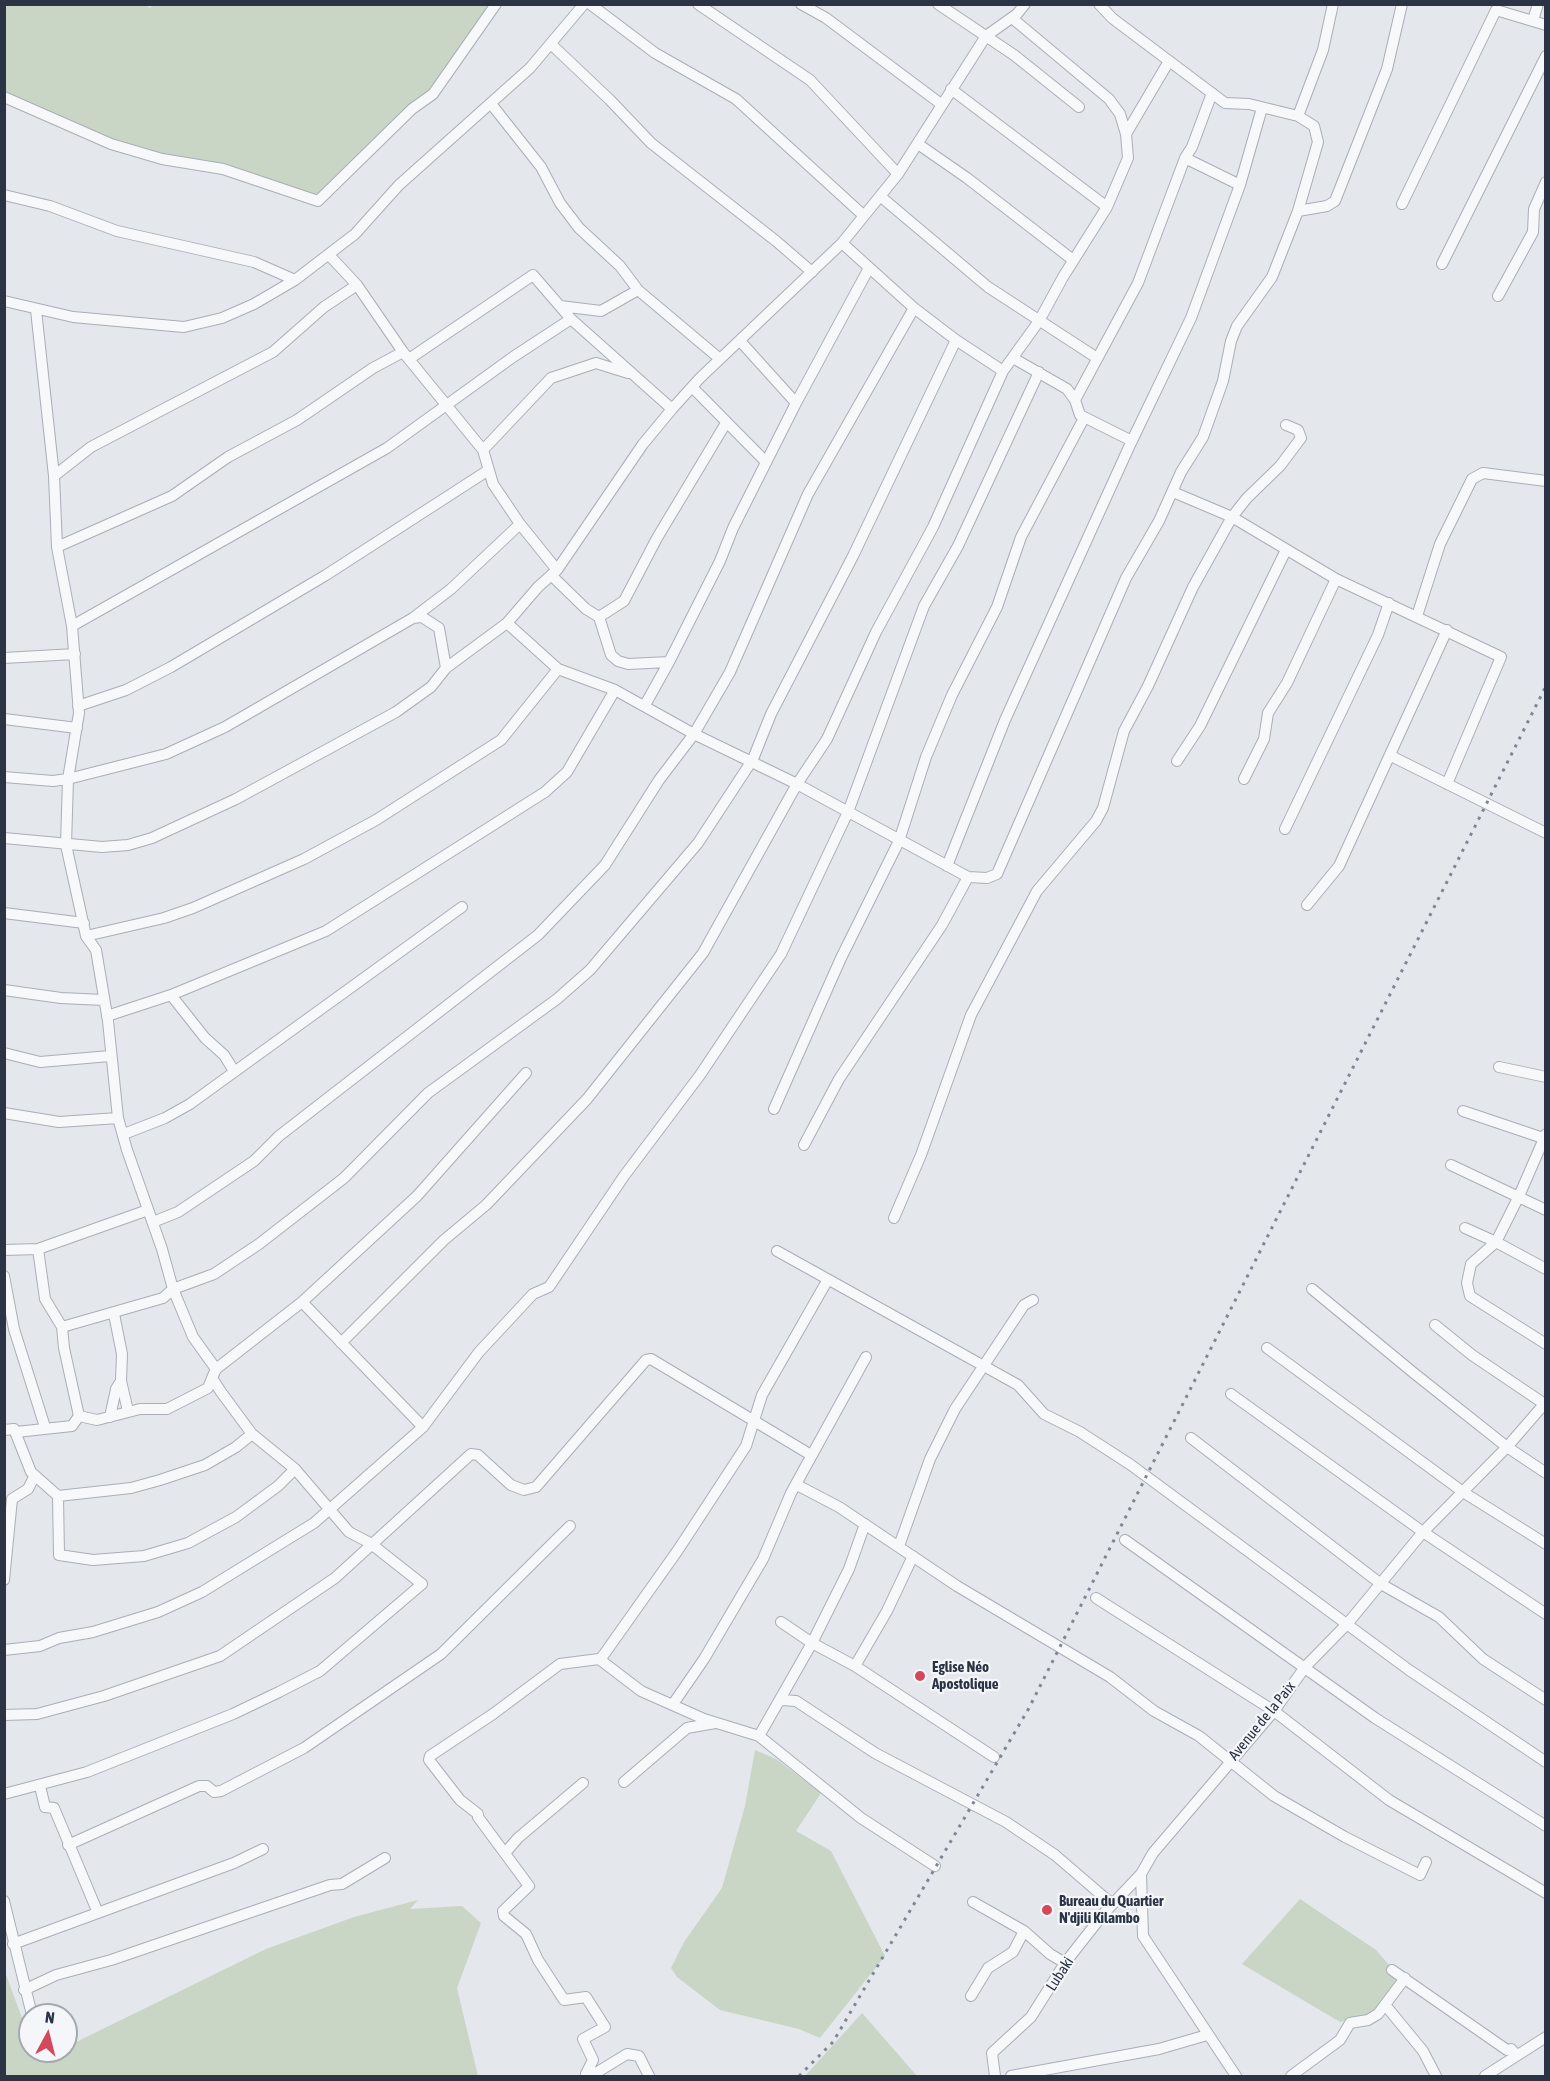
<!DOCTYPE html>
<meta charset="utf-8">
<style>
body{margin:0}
#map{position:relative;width:1550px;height:2081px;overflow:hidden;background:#e4e7ec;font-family:"Asap Condensed",sans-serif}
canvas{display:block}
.frame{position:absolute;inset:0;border:6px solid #2b3445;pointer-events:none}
.north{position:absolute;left:18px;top:2003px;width:60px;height:60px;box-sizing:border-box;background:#f4f6f9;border:2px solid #a4a8b1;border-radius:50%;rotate:7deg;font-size:16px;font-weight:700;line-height:24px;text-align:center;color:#2b3445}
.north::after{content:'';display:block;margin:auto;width:21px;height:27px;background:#d1495b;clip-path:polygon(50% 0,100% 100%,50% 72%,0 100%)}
</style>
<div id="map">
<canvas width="1550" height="2081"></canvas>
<div class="frame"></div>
<div class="north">N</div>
</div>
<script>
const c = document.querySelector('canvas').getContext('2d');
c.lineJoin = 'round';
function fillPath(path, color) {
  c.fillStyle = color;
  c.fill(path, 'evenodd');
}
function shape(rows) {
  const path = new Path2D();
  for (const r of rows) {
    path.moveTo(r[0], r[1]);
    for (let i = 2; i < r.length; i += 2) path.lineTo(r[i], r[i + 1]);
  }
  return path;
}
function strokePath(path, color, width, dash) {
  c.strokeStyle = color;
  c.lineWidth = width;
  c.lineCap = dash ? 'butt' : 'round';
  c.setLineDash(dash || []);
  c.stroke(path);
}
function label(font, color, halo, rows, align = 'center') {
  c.font = font + ' "Asap Condensed",sans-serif';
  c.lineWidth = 4.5;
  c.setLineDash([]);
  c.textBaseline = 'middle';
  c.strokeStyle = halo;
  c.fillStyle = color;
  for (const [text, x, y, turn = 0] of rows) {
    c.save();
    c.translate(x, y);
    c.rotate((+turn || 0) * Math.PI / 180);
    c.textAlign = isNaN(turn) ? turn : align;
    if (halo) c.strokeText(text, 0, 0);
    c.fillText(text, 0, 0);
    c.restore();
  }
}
fillPath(shape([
 [141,4,151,8,152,4,491,5,466,50,417,106,317,200,212,169,96,141,5,100,5,5],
 [755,1750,776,1759,821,1793,796,1831,831,1851,885,1956,820,2038,799,2029,720,2010,677,1977,671,1968,684,1942,722,1888,745,1806],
 [1300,1899,1376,1950,1402,1980,1378,2012,1340,2022,1242,1964],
 [418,1900,410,1909,462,1906,481,1923,457,1988,478,2076,5,2076,4,1969,30,2040,30,2051,35,2051,40,2060,58,2051,66,2051,66,2047,266,1949,354,1917],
 [862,2013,917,2076,805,2076]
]), '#c9d6c5');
const minor = shape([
 [590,4,655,53,736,99,863,215],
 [698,4,810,80,898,174],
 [801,4,826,18,941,104],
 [938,4,1014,55,1079,107],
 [1533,20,1538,4],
 [552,45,610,100,651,143,776,241,812,272],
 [951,89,1107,207],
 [4,97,111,144,162,159,223,169,318,201,412,109,433,94,496,4],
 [492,105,541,167,560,203,579,228,620,266,638,290,720,359],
 [1298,116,1323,50,1333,4],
 [1126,134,1169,61],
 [918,144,967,178,1073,260],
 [1185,158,1192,147,1212,93],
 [4,195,50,206,117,231,254,262,295,280],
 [880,196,988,287,1097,358],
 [1402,204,1496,10,1546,25],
 [1298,211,1327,206,1335,201,1387,69,1402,4],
 [842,243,914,308,956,340,1003,371],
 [329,255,357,285],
 [1442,264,1546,56],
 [1498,296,1533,232,1534,209,1546,182],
 [4,301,73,317,184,327,222,318,254,304,295,280,355,234,399,185,530,68,584,4],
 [560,306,601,311,638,290],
 [741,342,796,403],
 [1013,358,1067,389,1075,400,1080,415,1132,441],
 [409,359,533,275,571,319,672,409],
 [692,387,766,462],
 [1075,400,1138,283,1185,158,1240,185],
 [483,450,551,378,596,363,628,373],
 [54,476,91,447,273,352,324,307,357,285,403,352,483,450,493,484,520,524,557,570],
 [1173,492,1232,517,1336,579,1501,657,1447,784],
 [57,547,172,496,228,457,297,420,373,368,403,352],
 [551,575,586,609,599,617,611,655,618,661,628,664,669,662],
 [1417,616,1440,544,1472,479,1483,473,1546,481],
 [599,617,624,601,657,538,726,423],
 [413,618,422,617,439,628,446,668],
 [507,623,558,669,615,690,694,734,797,784,968,877],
 [72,626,387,448,513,357,571,319],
 [4,658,75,654],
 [645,705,669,662,720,561,733,528,796,403,869,268],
 [78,706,126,690,171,667,326,575,487,471],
 [4,719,77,728],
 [1391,756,1546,833],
 [1177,761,1200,726,1286,550],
 [4,777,53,781,68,779,166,754,225,727,413,618,451,589,520,524],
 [1244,779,1264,739,1268,713,1287,683,1336,579],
 [1285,829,1378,635,1389,603],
 [4,838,102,847,128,845,152,838,236,799,396,712,431,687,446,668,507,623,538,587,557,570,643,444,672,409,700,378,842,243,898,174,986,36,1017,14,1025,4],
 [947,866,1005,720,1129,447,1191,318,1240,185,1262,108],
 [1307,905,1339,866,1447,630],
 [4,913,84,923],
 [86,936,164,918,193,908,304,859,376,820,501,740,558,669],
 [4,990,61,998,104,1000],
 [171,995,205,1038,224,1055,234,1071],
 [107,1016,171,995,326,931,545,792,567,772,615,690],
 [4,1053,40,1062,110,1056],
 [1499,1067,1546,1077],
 [774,1109,841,958,899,841,926,757,952,695,997,607,1021,537,1084,418],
 [1463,1111,1546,1139],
 [4,1113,59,1122,118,1118],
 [124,1134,165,1118,190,1104,462,907],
 [1546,1134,1519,1196,1496,1242,1471,1264,1467,1283,1470,1296,1546,1344],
 [804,1145,839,1079,942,925,968,877,987,878,997,874,1126,578,1159,521,1181,472,1203,437,1223,381,1231,341,1237,326,1272,277,1298,211,1318,142,1314,126,1298,116,1249,104,1225,103,1112,18,1099,4],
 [1451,1165,1546,1210],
 [894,1218,921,1155,971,1015,1037,891,1096,821,1103,808,1124,731,1148,686,1193,587,1232,517,1247,498,1280,466,1301,438,1298,430,1286,425],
 [153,1222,178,1212,254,1161,279,1136,538,935,605,865,659,780,694,734,730,672,808,494,914,308],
 [1465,1228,1496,1242,1546,1269],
 [38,1249,45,1299,62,1327,64,1348,79,1416],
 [4,1250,38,1249,148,1210],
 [777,1251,1018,1385,1044,1414,1080,1432,1131,1465,1409,1670,1546,1762],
 [4,1276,14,1329,45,1427],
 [1312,1289,1415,1374,1507,1447,1546,1473],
 [302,1302,423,1427],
 [1435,1325,1472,1355,1546,1405],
 [62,1327,163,1298,173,1289,214,1274,259,1244,344,1178,428,1093,557,999,590,970,698,843,753,759,771,714,853,556,956,340],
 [341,1343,444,1240,486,1205,587,1099,703,953,797,784,827,739,876,632,933,527,1003,371,1039,321,1063,277,1107,207,1128,158,1126,134,1120,114,1109,99,1012,18],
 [1267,1348,1463,1492,1546,1544],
 [216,1369,302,1302,417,1196,526,1073],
 [121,1381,128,1411],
 [1231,1394,1423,1532,1546,1614],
 [110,1417,116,1389,121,1381,122,1354,114,1314],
 [4,1430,14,1429,31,1472,58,1496,131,1488,160,1480,205,1465,236,1447,252,1434],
 [16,1432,72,1426,79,1416,97,1420,140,1409,167,1409,208,1388,212,1378],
 [1191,1438,1381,1584,1439,1617,1483,1659,1546,1700],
 [797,1485,839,1507,957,1586,1110,1677,1154,1711,1199,1736,1274,1796,1345,1837,1420,1875,1426,1862],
 [58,1496,59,1555,93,1560,144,1556,188,1543,236,1517,278,1486,295,1469],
 [1125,1540,1375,1718,1546,1826],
 [899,1546,930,1459,955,1409,1024,1305,1033,1300],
 [4,1580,12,1499,28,1489,34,1477],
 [1096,1598,1274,1711,1389,1800,1546,1893],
 [781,1622,812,1643,855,1666,994,1757],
 [4,1650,40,1646,59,1638,93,1632,158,1612,202,1592,314,1523,423,1427,479,1352,533,1294,549,1287,624,1176,700,1075,781,954,848,812,924,606,958,546,1039,372],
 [600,1660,678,1550,746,1446,762,1395,827,1281],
 [855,1666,887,1611,913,1556],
 [782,1700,796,1701,875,1753,1006,1822,1055,1855,1112,1904],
 [673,1704,704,1659,763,1559,791,1493,866,1357],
 [4,1715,37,1714,104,1696,220,1656,335,1578,471,1454,478,1455,511,1485,524,1490,536,1487,646,1360,651,1359,811,1455],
 [759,1736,812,1643,849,1569,865,1524],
 [624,1782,687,1728,715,1723],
 [40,1786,45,1807,54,1808,98,1913],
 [4,1794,87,1772,233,1714,279,1692,320,1671,422,1584,370,1543,349,1532,295,1469,252,1434,221,1392,212,1378,216,1369,193,1337,173,1289,162,1249,127,1150,118,1118,108,1021,96,950,86,936,66,845,68,779,79,713,72,626,57,547,54,476,36,310],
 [68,1845,199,1786,207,1786,214,1792,221,1791,304,1748,441,1654,570,1526],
 [505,1853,518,1838,583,1783],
 [4,1901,32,2015],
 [973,1902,1024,1931,1050,1954,1065,1963],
 [13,1944,234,1863,263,1849],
 [1392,1970,1507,2050,1511,2049,1516,2054],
 [24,1990,56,1975,111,1960,330,1885,342,1884,385,1858],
 [971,1996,988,1968,1013,1952,1024,1931],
 [1386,2006,1423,2051,1436,2076],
 [44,2051,45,2055],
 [589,2076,586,2074,593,2060,583,2039,605,2027,586,1997,564,2000,538,1960,526,1934,504,1916,503,1911,529,1886,478,1817,478,1814,460,1800,429,1760,430,1756,493,1714,560,1664,599,1659,641,1691,704,1719,759,1736,861,1818,935,1866],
 [591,2076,627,2054,639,2056,649,2076],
 [995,2076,992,2053,1031,2017,1065,1963,1105,1912,1141,1874],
 [1011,2076,1159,2049,1207,2035],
 [1236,2076,1143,1936,1141,1874,1153,1853,1274,1711,1305,1667,1348,1623,1423,1532,1507,1447,1546,1402],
 [1291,2076,1340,2040,1350,2023,1368,2020,1378,2014,1405,1978],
 [1485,2076,1546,2037]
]);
strokePath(minor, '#a9aeb7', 12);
strokePath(minor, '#f7f8fa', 10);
strokePath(shape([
 [799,2076,833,2042,1029,1708,1546,686]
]), '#7d8696', 3, [3, 6]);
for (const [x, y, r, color] of [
 [920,1676,6,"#d1495b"],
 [1047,1910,6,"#d1495b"]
]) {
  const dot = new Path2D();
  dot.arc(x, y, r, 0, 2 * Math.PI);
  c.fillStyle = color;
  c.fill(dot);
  strokePath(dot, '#f4f6f9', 2);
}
label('bold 15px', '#2b3445', '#f4f6f9', [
 ["Eglise Néo",932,1667],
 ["Apostolique",932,1684],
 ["Bureau du Quartier",1059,1901],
 ["N'djili Kilambo",1059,1918]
], 'left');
label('15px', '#2b3445', '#f4f6f9', [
 ["Avenue de la Paix",1262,1721,-51],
 ["Lubaki",1060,1974,-57]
]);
</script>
